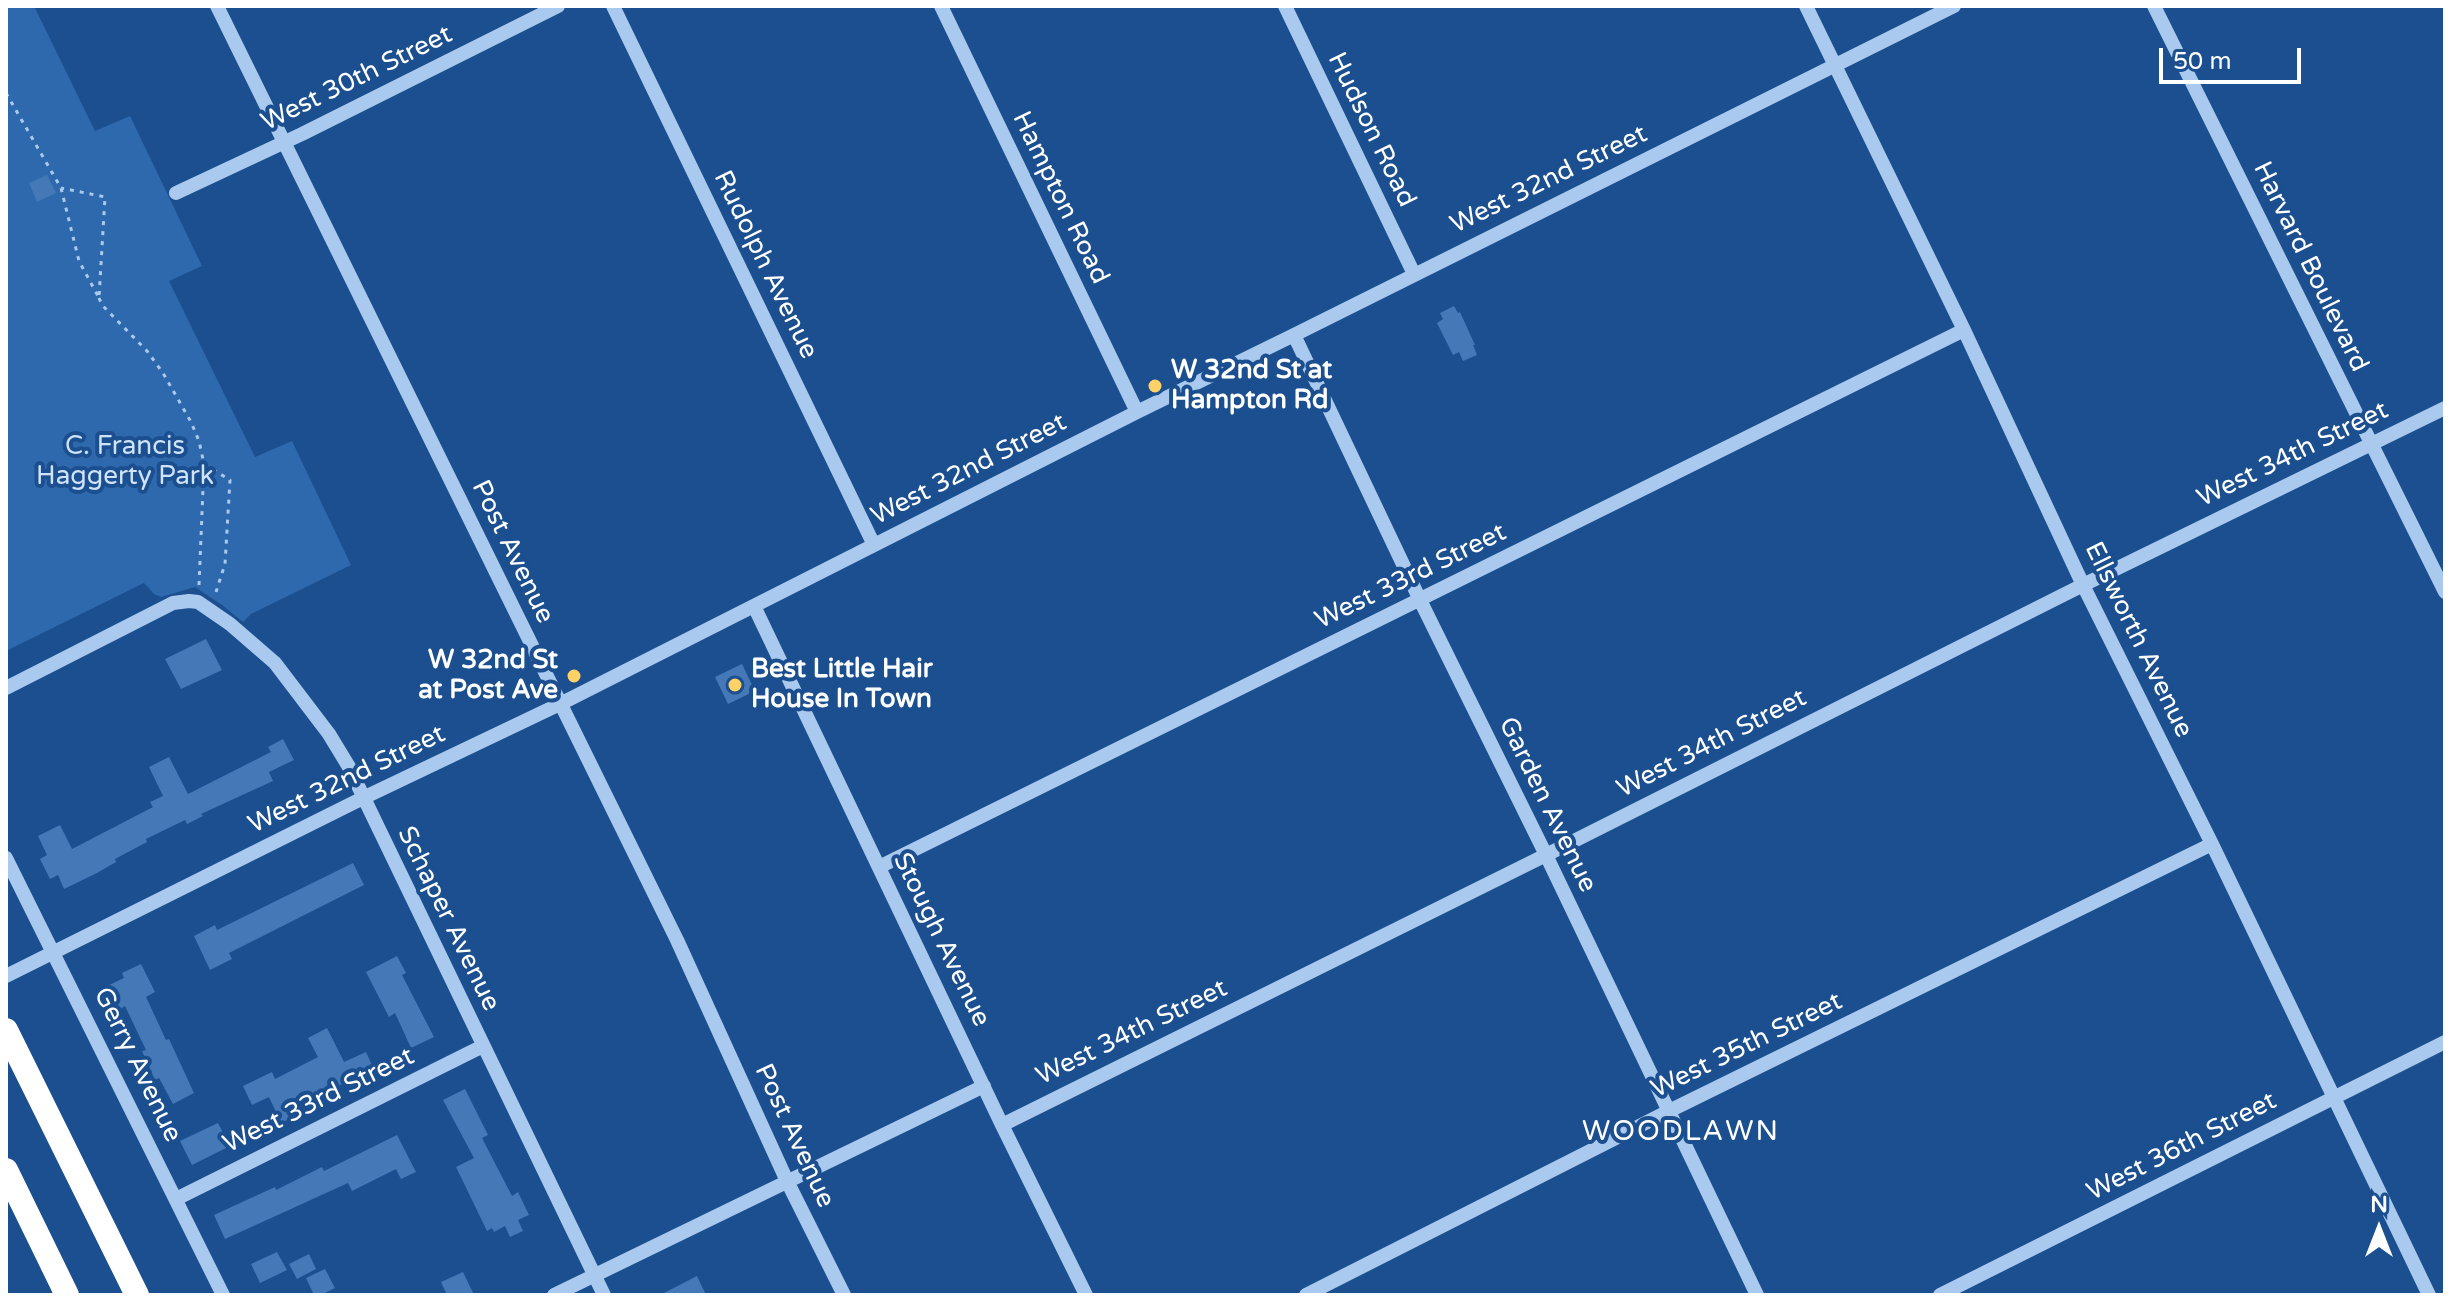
<!DOCTYPE html>
<style>
body{margin:0}
#map{position:relative;width:2451px;height:1301px;overflow:hidden;background:#1b4f8f;font-family:"Varela Round",sans-serif}
canvas{display:block}
.frame{position:absolute;inset:0;border:8px solid #fff;pointer-events:none}
.north{position:absolute;left:2339px;top:1189px;width:80px;height:80px;-webkit-text-stroke:6px #1b4f8f;paint-order:stroke;rotate:0deg;font-size:22px;font-weight:700;line-height:32px;text-align:center;color:#fff}
.north::after{content:'';display:block;margin:auto;width:28px;height:36px;background:#fff;clip-path:polygon(50% 0,100% 100%,50% 72%,0 100%)}
.scale{position:absolute;left:2159px;top:48px;width:142px;height:36px;box-sizing:border-box;border:4px solid #fff;border-top:0;padding-left:10px;font-size:24px;line-height:28px;white-space:nowrap;color:#fff;-webkit-text-stroke:6px #1b4f8f;paint-order:stroke}
</style>
<div id="map">
<canvas width="2451" height="1301"></canvas>
<div class="frame"></div>
<div class="north">N</div>
<div class="scale">50 m</div>
</div>
<script>
const c = document.querySelector('canvas').getContext('2d');
c.lineJoin = 'round';
function fillPath(path, color) {
  c.fillStyle = color;
  c.fill(path, 'evenodd');
}
function shape(rows) {
  const path = new Path2D();
  for (const r of rows) {
    path.moveTo(r[0], r[1]);
    for (let i = 2; i < r.length; i += 2) path.lineTo(r[i], r[i + 1]);
  }
  return path;
}
function strokePath(path, color, width, dash) {
  c.strokeStyle = color;
  c.lineWidth = width;
  c.lineCap = dash ? 'butt' : 'round';
  c.setLineDash(dash || []);
  c.stroke(path);
}
function label(font, color, halo, rows, align = 'center') {
  c.font = font + ' "Varela Round",sans-serif';
  c.lineWidth = 8;
  c.setLineDash([]);
  c.textBaseline = 'middle';
  c.strokeStyle = halo;
  c.fillStyle = color;
  for (const [text, x, y, turn = 0] of rows) {
    c.save();
    c.translate(x, y);
    c.rotate((+turn || 0) * Math.PI / 180);
    c.textAlign = isNaN(turn) ? turn : align;
    if (halo) c.strokeText(text, 0, 0);
    c.fillText(text, 0, 0);
    c.restore();
  }
}
fillPath(shape([
 [11,6,34,6,95,131,130,116,202,266,169,281,255,457,292,441,351,565,251,614,243,622,222,605,195,587,161,597,154,594,144,583,6,651,6,9]
]), '#2e69ad');
fillPath(shape([
 [47,175,56,193,37,202,29,183],
 [1454,306,1458,313,1460,312,1475,345,1473,345,1477,355,1463,361,1459,352,1453,355,1437,323,1443,319,1440,313],
 [206,639,222,670,181,689,165,659],
 [742,664,755,691,728,704,715,677],
 [283,739,294,760,269,772,273,781,201,814,203,816,187,824,185,820,146,839,147,842,115,859,116,862,97,873,64,889,58,875,50,879,40,859,47,855,38,836,60,825,72,849,153,807,150,802,163,796,149,767,169,757,188,794,271,752,268,747],
 [353,863,364,885,229,953,232,959,210,970,194,936,215,925,217,930],
 [397,956,406,973,402,975,434,1037,411,1048,395,1013,389,1017,366,972],
 [141,964,155,992,146,997,166,1040,169,1039,194,1093,173,1104,159,1078,155,1080,142,1051,146,1050,125,1006,119,1010,107,986,124,978,122,973],
 [327,1028,344,1062,366,1052,374,1070,342,1084,305,1105,308,1110,281,1123,269,1097,252,1105,243,1086,272,1072,275,1079,318,1057,308,1038],
 [465,1089,488,1135,482,1138,512,1196,518,1192,529,1215,518,1220,523,1231,510,1237,505,1226,494,1232,492,1228,487,1231,456,1167,474,1158,443,1100],
 [218,1123,230,1146,192,1165,180,1141],
 [397,1135,416,1172,401,1179,396,1169,352,1191,348,1183,225,1239,214,1215,275,1187,276,1190,322,1167,324,1171],
 [277,1252,287,1270,260,1283,251,1264],
 [309,1254,316,1269,297,1279,289,1264],
 [325,1269,335,1288,321,1295,314,1295,306,1278],
 [463,1272,474,1295,447,1295,441,1282],
 [697,1276,706,1295,660,1295]
]), '#4478b7');
strokePath(shape([
 [6,93,61,188,79,261,99,298,105,197,61,188],
 [99,298,102,305,147,351,163,373,191,422,199,441,204,464,230,480,225,564,216,592],
 [199,585,204,465]
]), '#a9c9ee', 3, [4, 6]);
strokePath(shape([
 [217,6,677,940,787,1181,844,1295],
 [613,6,874,545],
 [941,6,1137,412],
 [1285,6,1414,274],
 [1806,6,1964,330,2083,585,2212,844,2429,1295],
 [2154,6,2445,592],
 [176,193,302,134,558,6],
 [1294,335,1420,600,1546,855,1757,1295],
 [754,606,1002,1125,1086,1295],
 [6,688,173,603,189,601,198,602,230,624,275,663,329,734,349,767,604,1295],
 [6,858,223,1295],
 [879,867,1964,330],
 [6,976,363,798,560,704,1137,412,1294,335,1954,6],
 [1002,1125,1546,855,2083,585,2445,408],
 [176,1199,483,1046],
 [554,1295,984,1086],
 [1306,1295,1669,1111,2212,844],
 [1940,1295,2445,1042]
]), '#a9c9ee', 14);
strokePath(shape([
 [6,1030,137,1295],
 [6,1170,67,1295]
]), '#fff', 24);
for (const [x, y, r, color] of [
 [1155,386,8,"#ffd166"],
 [574,676,8,"#ffd166"],
 [735,685,8,"#ffd166"]
]) {
  const dot = new Path2D();
  dot.arc(x, y, r, 0, 2 * Math.PI);
  c.fillStyle = color;
  c.fill(dot);
  strokePath(dot, '#1b4f8f', 3);
}
label('26px', '#fff', '#1b4f8f', [
 ["West 30th Street",357,79,-26],
 ["Hudson Road",1371,130,64],
 ["West 32nd Street",1549,180,-26],
 ["Hampton Road",1060,198,64],
 ["Rudolph Avenue",765,265,64],
 ["Harvard Boulevard",2310,267,64],
 ["West 34th Street",2293,455,-26],
 ["West 32nd Street",969,470,-27],
 ["Post Avenue",512,552,64],
 ["West 33rd Street",1411,577,-26],
 ["Ellsworth Avenue",2138,640,64],
 ["West 34th Street",1712,744,-27],
 ["West 32nd Street",347,780,-26],
 ["Garden Avenue",1547,805,64],
 ["Schaper Avenue",448,919,64],
 ["Stough Avenue",941,940,64],
 ["West 34th Street",1132,1033,-26],
 ["West 35th Street",1747,1046,-26],
 ["Gerry Avenue",137,1065,64],
 ["West 33rd Street",319,1101,-26],
 ["Post Avenue",794,1136,65],
 ["West 36th Street",2182,1147,-27]
]);
label('bold 26px', '#fff', '#1b4f8f', [
 ["W 32nd St at",1171,371],
 ["Hampton Rd",1171,401],
 ["W 32nd St",558,661,"right"],
 ["at Post Ave",558,691,"right"],
 ["Best Little Hair",751,670],
 ["House In Town",751,700]
], 'left');
label('26px', '#cfe3fa', '#1b4f8f', [
 ["C. Francis",125,447],
 ["Haggerty Park",125,477]
]);
c.letterSpacing = '2px';
label('28px', '#fff', '#1b4f8f', [
 ["WOODLAWN",1681,1133]
]);
c.letterSpacing = '0px';
</script>
